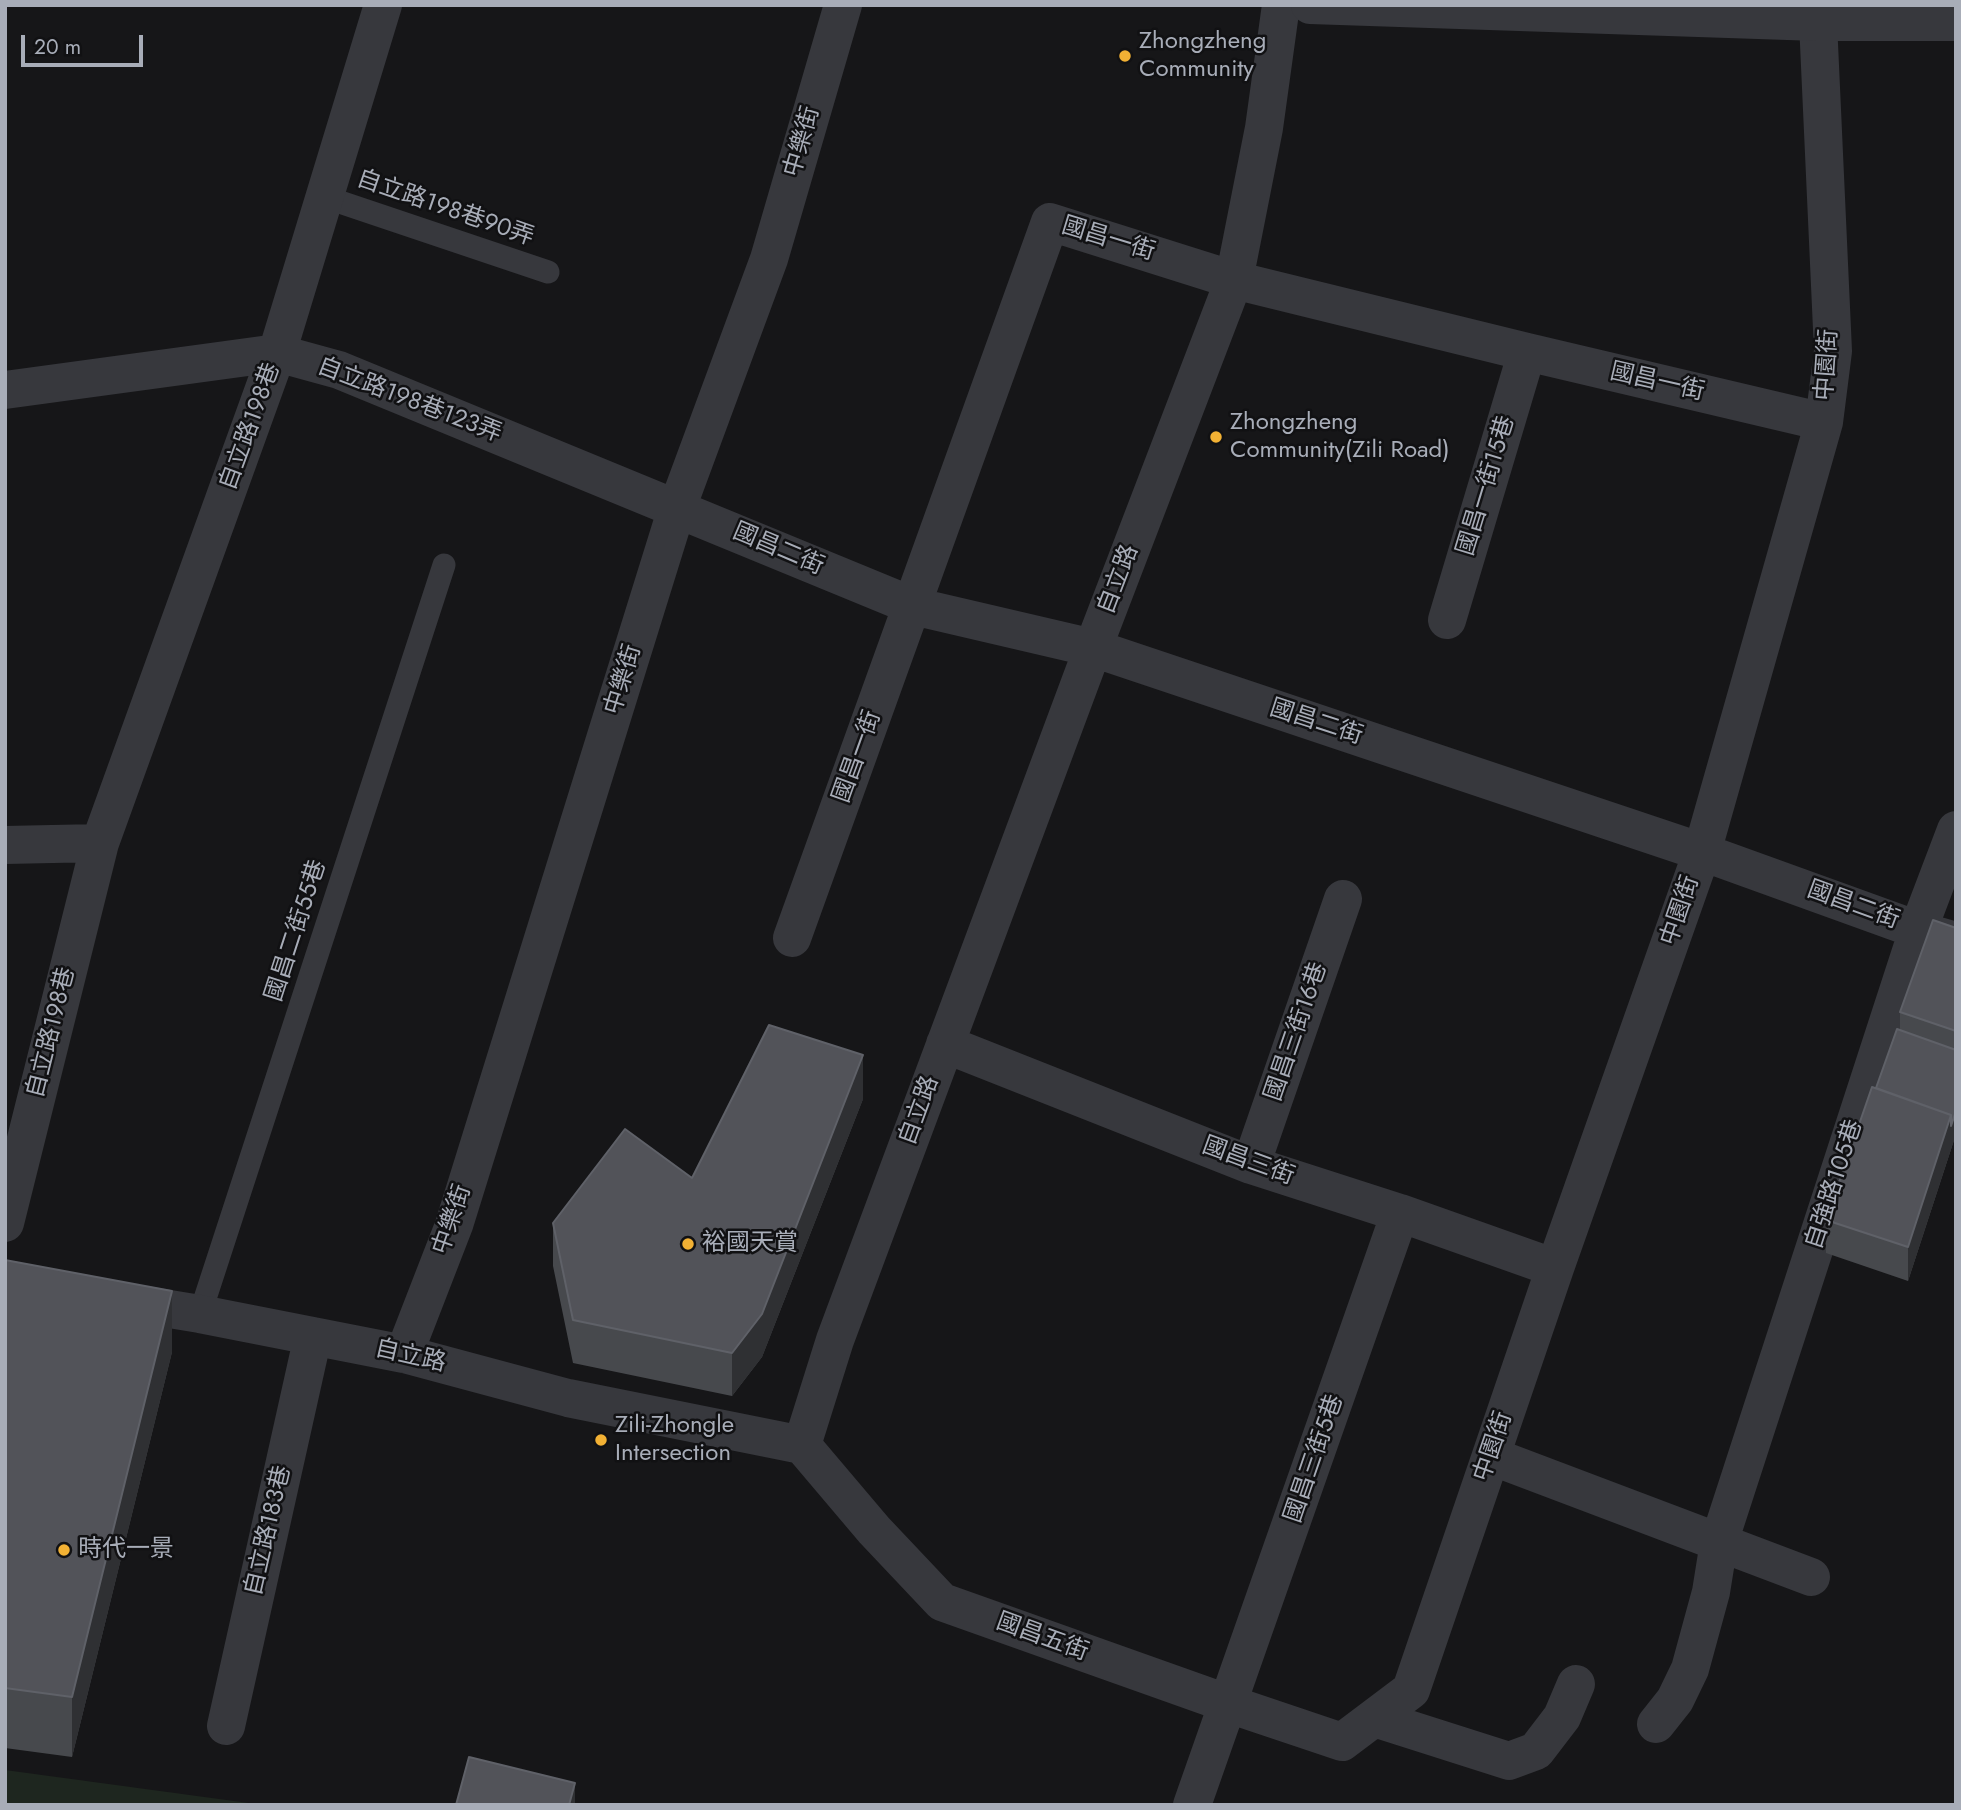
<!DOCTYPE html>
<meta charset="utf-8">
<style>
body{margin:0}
#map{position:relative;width:1961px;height:1810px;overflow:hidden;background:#161618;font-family:Jost,sans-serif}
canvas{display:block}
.frame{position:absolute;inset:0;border:7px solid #a8adb8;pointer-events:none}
.scale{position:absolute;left:21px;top:35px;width:122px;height:32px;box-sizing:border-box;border:4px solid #a8adb8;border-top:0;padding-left:9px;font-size:21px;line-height:24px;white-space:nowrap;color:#a8adb8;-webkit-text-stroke:5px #111113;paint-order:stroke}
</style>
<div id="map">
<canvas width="1961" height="1810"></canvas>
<div class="frame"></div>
<div class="scale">20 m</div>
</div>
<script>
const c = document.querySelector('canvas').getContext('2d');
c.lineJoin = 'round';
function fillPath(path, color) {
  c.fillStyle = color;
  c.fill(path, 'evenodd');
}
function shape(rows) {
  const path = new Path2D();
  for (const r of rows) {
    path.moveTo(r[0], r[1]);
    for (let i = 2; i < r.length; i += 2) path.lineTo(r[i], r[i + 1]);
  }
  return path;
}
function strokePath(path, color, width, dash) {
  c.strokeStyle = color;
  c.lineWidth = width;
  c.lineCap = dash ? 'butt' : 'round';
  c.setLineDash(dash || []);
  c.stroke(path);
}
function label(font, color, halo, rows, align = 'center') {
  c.font = font + ' Jost,"Noto Sans TC",sans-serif';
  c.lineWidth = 5;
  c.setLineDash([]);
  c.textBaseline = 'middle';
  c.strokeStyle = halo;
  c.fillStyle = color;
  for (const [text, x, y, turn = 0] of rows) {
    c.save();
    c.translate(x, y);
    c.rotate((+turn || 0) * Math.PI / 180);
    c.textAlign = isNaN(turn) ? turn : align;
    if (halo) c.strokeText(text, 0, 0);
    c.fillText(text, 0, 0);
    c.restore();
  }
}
fillPath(shape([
 [5,1770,256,1804,256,1805,5,1805]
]), '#1e261f');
strokePath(shape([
 [325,197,548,272],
 [200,1314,444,565]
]), '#37383d', 23);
strokePath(shape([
 [5,390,277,353,339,370,913,606,1093,648,1702,852,1918,930,1956,941],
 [1447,620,1527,352],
 [5,845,100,843],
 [792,938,1050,222,1234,280,1527,352,1824,422],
 [945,1044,1251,1165,1400,1213,1555,1268],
 [1251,1165,1343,899],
 [5,1223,100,843,277,353,383,5],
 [121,1301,200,1314,404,1354,568,1398,802,1445,835,1340,1093,648,1234,280,1264,128,1281,5],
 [404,1354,454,1225,677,508,769,259,843,5],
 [802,1445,874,1530,942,1602,1229,1704,1342,1742,1411,1690,1555,1268,1702,852,1824,422,1833,351,1818,22],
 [1491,1456,1811,1577],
 [1374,1718,1509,1761,1536,1751,1562,1717,1576,1684],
 [1656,1724,1675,1700,1690,1669,1711,1592,1719,1542,1918,930,1956,830],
 [226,1726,313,1336],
 [1192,1805,1400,1213]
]), '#37383d', 38);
strokePath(shape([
 [1310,5,1818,22,1956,22]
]), '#37383d', 38);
fillPath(shape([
 [1956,928,1956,1134,1908,1281,1826,1253,1826,1220,1876,1088,1900,1030,1900,1012],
 [863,1099,762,1357,732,1396,573,1363,553,1266,553,1223,692,1178],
 [5,1260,172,1352,72,1757,5,1748]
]), '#47494d');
fillPath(shape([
 [863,1055,863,1099,762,1357,732,1396,732,1353],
 [1956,1111,1956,1134,1908,1281,1908,1247,1951,1115],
 [172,1291,172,1352,72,1757,72,1697],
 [575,1783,575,1805,569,1805]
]), '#2f3033');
const building = shape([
 [1933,920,1956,928,1956,1031,1900,1012,1933,920],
 [769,1025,863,1055,762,1314,732,1353,573,1320,553,1223,625,1129,692,1178,769,1025],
 [1897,1029,1956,1050,1956,1111,1951,1126,1951,1115,1876,1088,1897,1029],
 [1872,1087,1951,1115,1908,1247,1826,1220,1872,1087],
 [5,1260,172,1291,72,1697,5,1688,5,1260],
 [469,1757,575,1783,569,1805,456,1805,469,1757]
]);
fillPath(building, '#525359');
strokePath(building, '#5f6168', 2);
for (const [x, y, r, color] of [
 [1125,56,7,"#f2b134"],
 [1216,437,7,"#f2b134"],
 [688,1244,7,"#f2b134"],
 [601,1440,7,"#f2b134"],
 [64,1550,7,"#f2b134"]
]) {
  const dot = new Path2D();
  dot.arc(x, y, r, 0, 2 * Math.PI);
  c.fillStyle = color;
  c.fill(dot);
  strokePath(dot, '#111113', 2.5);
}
label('24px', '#a8adb8', '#111113', [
 ["Zhongzheng",1139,42],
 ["Community",1139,70],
 ["Zhongzheng",1230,423],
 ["Community(Zili Road)",1230,451],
 ["裕國天賞",702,1244],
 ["Zili-Zhongle",615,1426],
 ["Intersection",615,1454],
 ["時代一景",78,1550]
], 'left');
label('24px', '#a8adb8', '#111113', [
 ["中樂街",803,142,-74],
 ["自立路198巷90弄",445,209,19],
 ["國昌一街",1108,240,17],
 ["中園街",1828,365,-86],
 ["國昌一街",1657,383,13],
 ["自立路198巷123弄",409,401,21],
 ["自立路198巷",251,427,-70],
 ["國昌一街15巷",1487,486,-73],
 ["國昌二街",778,550,23],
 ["自立路",1119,580,-69],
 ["中樂街",624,680,-73],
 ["國昌二街",1316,723,18],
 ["國昌一街",858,757,-70],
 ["國昌二街",1853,906,20],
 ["中園街",1681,911,-71],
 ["國昌二街55巷",297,931,-72],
 ["國昌三街16巷",1297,1032,-71],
 ["自立路198巷",52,1033,-76],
 ["自立路",920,1111,-70],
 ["國昌三街",1248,1162,20],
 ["自強路105巷",1835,1185,-72],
 ["中樂街",453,1220,-71],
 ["自立路",410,1357,13],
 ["中園街",1494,1447,-71],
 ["國昌三街5巷",1315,1459,-71],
 ["自立路183巷",269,1531,-77],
 ["國昌五街",1042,1638,20]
]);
</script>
